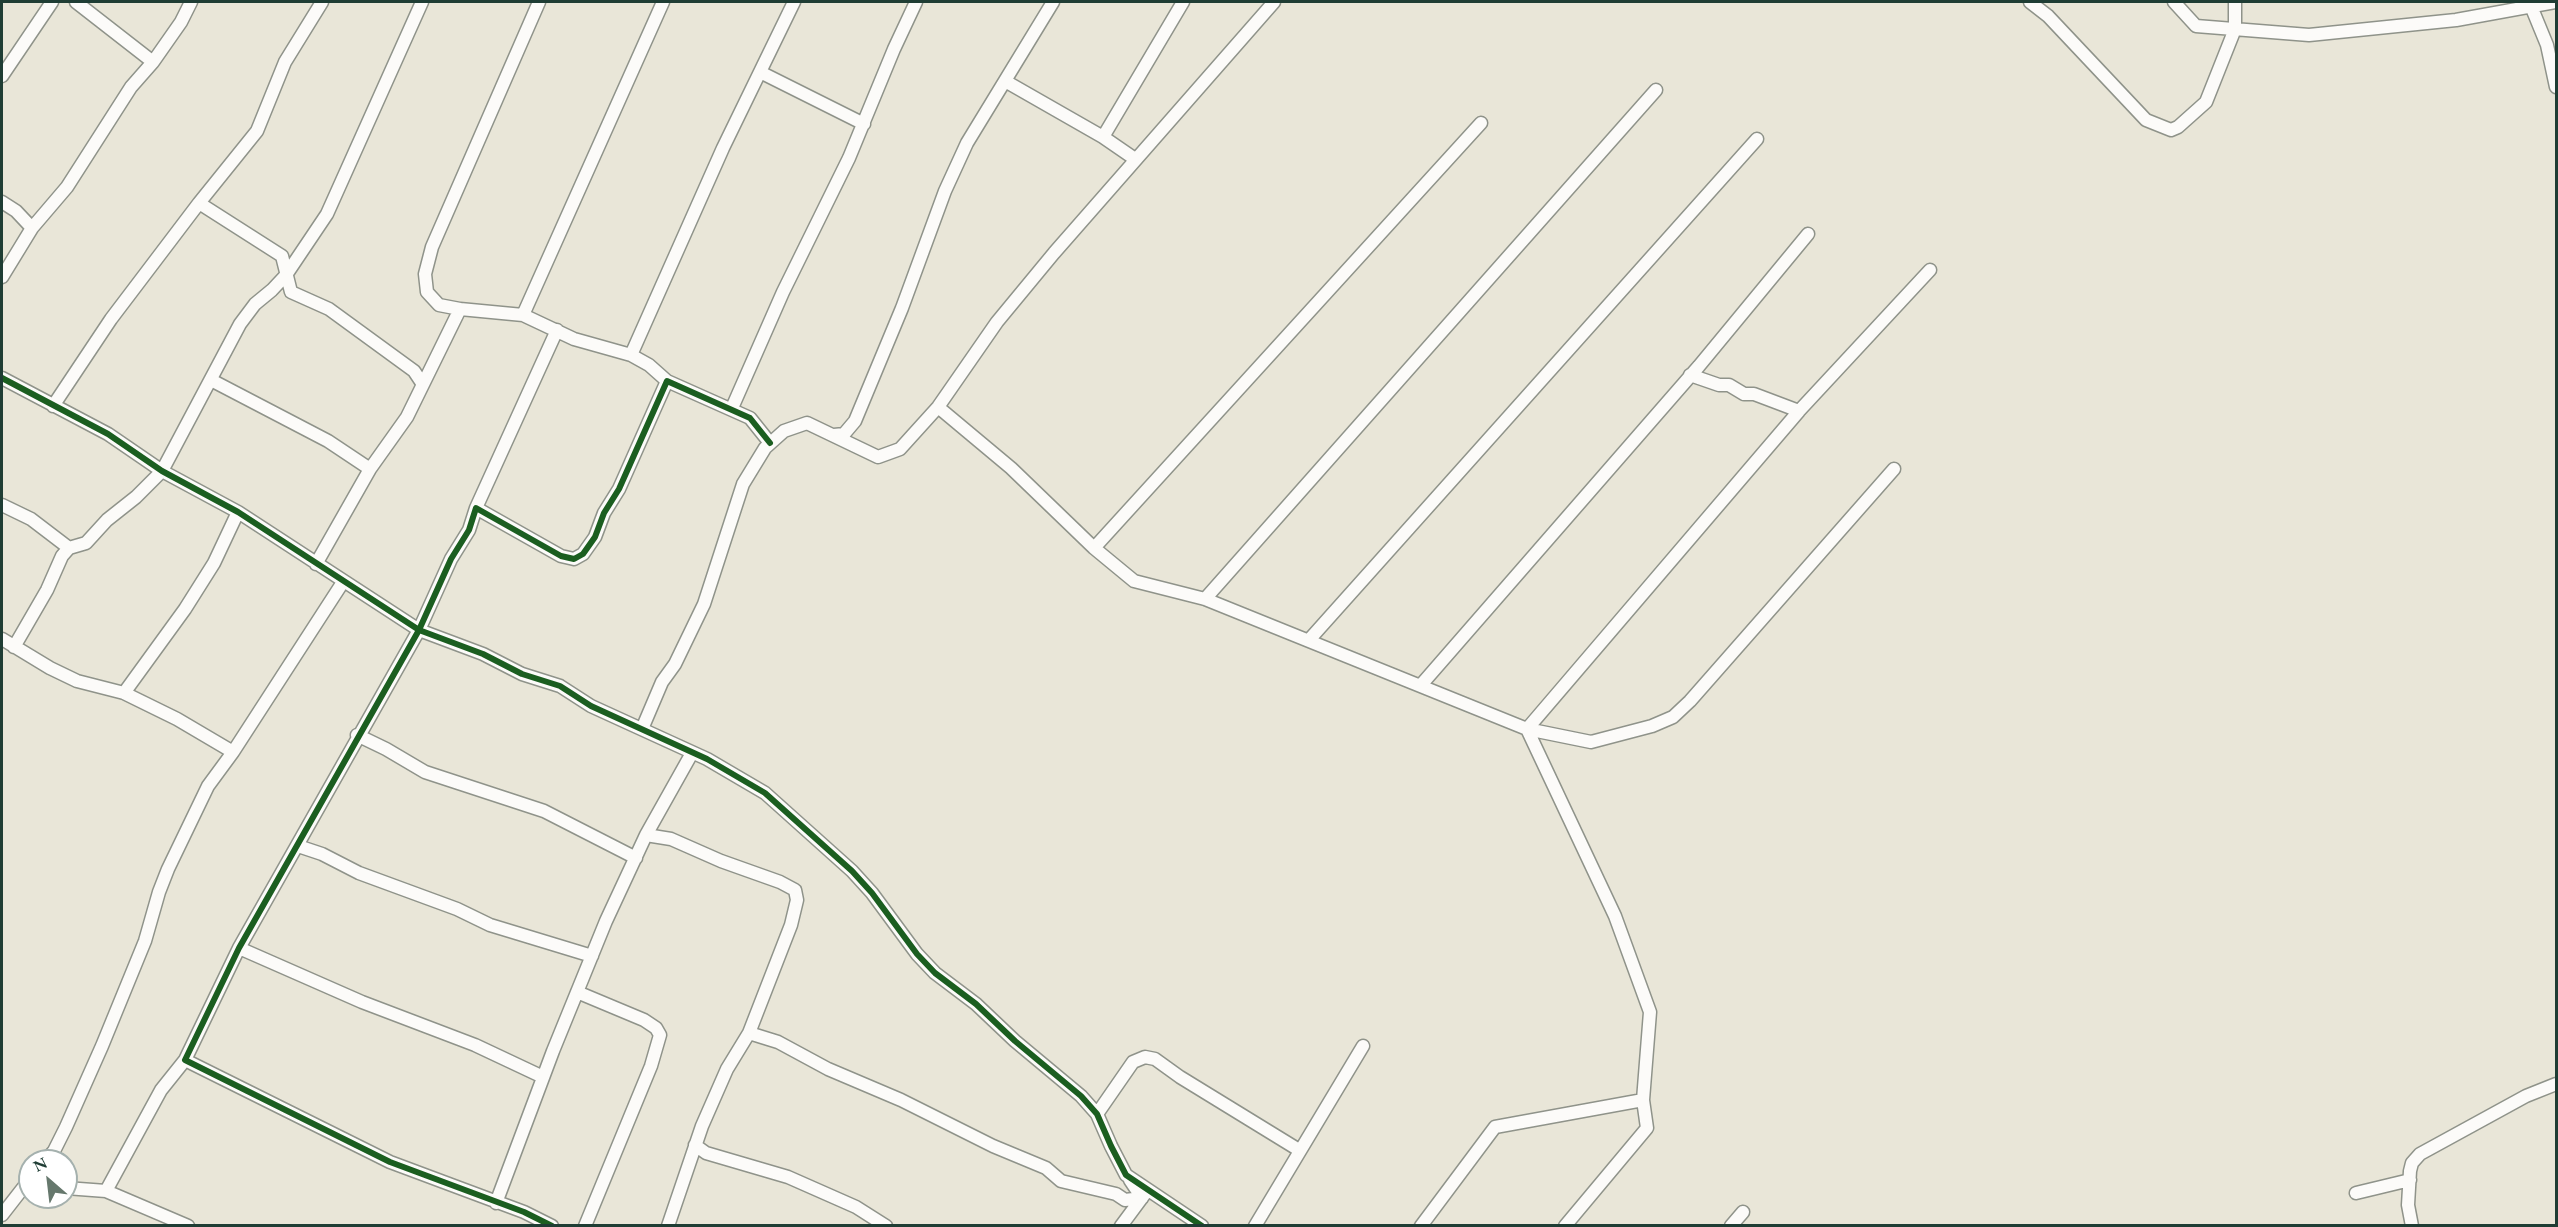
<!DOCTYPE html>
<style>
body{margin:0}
#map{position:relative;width:2558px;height:1227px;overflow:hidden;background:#e9e6d8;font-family:"EB Garamond",serif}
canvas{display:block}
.frame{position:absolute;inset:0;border:3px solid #1f3d34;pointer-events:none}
.north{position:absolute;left:18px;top:1149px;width:60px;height:60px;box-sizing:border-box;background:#fff;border:2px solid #a5b1ae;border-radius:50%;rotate:332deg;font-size:16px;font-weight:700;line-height:24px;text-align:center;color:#1f3d34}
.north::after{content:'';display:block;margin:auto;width:21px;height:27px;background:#66786d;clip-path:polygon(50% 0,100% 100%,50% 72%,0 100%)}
</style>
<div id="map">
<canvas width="2558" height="1227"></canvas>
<div class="frame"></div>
<div class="north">N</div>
</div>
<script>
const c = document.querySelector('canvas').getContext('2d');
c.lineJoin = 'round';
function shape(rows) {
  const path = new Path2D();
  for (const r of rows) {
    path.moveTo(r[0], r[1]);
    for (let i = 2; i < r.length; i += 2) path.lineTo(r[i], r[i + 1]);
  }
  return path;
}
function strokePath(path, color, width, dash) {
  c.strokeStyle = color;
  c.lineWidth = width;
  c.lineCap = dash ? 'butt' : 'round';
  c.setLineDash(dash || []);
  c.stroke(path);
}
const minor = shape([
 [76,2,153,62],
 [2030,2,2048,16,2146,120,2171,130,2178,127,2206,102,2235,29,2235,2],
 [2174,2,2196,26,2309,35,2456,20,2555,2],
 [2531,6,2547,45,2556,87],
 [760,72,864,124],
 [2,76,52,2],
 [1005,81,1103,137,1135,159],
 [1103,137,1183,2],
 [2,202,16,211,32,228],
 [199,203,282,256,291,292,329,309,414,371,422,383],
 [2,277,32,228,67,187,131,87,153,62,181,22,191,2],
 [460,309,439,305,427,292,425,274,432,247,539,2],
 [523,315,663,2],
 [631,355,723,148,794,2],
 [1690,375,1719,385,1729,385,1744,394,1754,394,1799,411],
 [2,378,108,434,162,471,238,512,419,630,483,654,522,674,560,686,591,706,707,759,765,793,852,871,872,893,917,954,935,973,976,1004,1015,1041,1081,1096,1097,1114,1111,1146,1126,1175,1202,1226],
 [211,380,328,441,370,469],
 [53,406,111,319,199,203,257,131,285,62,322,2],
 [938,407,1011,468,1094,548,1134,581,1205,599,1527,729,1591,742,1652,726,1673,717,1690,701,1894,469],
 [732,408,783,292,849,158,894,49,916,2],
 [834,435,844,434,855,421,902,308,945,191,967,143,1053,2],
 [2,505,31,519,69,548],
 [476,508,557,330],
 [1094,548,1481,123],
 [316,564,370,469,407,417,460,309,523,315,574,339,631,355,649,365,667,381],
 [1205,599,1656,90],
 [2,639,50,668,77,681,124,693,177,719,233,752,208,786,168,869,159,892,145,941,102,1046,66,1127,54,1151,45,1161],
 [1309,640,1757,139],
 [14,647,47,590,62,556,69,548,86,543,107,520,136,497,162,471,240,324,255,304,272,290,286,275,327,214,422,2],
 [1421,685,1699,366,1808,234],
 [124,693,185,609,214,563,238,512],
 [642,729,662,682,675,664,704,604,743,484,765,448,784,431,807,423,878,457,900,449,938,407,997,322,1054,253,1274,2],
 [1527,729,1799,411,1930,270],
 [1527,729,1615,916,1650,1012,1643,1100,1647,1128,1565,1226],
 [357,735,386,749,425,772,544,811,636,858],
 [233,752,343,582],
 [646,835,671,839,721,861,780,882,795,890,797,900,791,925,749,1033,727,1069,702,1126,668,1226],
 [298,846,322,854,359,873,457,909,490,925,592,956],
 [239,948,362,1002,475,1045,543,1077],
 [577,992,644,1020,656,1028,660,1035,651,1066,585,1226],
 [749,1033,778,1042,828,1069,901,1100,993,1146,1046,1168,1061,1181,1116,1194,1125,1200,1142,1198,1130,1180],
 [1097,1114,1133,1062,1145,1057,1155,1059,1180,1077,1299,1150],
 [695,1145,706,1153,788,1177,856,1207,886,1226],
 [66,1188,106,1191,161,1090,185,1060],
 [106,1191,188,1226],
 [2356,1193,2410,1180],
 [496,1203,553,1051,606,921,646,835,692,753],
 [2,1215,30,1179],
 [552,1226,524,1212,390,1162,185,1060,239,948,419,630,451,559,469,530,476,508,561,556,574,559,583,554,595,537,604,513,619,489,667,381,750,418,770,443],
 [1121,1226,1144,1195],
 [1255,1226,1363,1046],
 [1421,1226,1495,1127,1643,1100],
 [1731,1226,1743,1212],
 [2412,1226,2408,1205,2410,1171,2412,1163,2420,1154,2526,1096,2556,1084]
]);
strokePath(minor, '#8f938a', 15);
strokePath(minor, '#fcfbf9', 12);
strokePath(shape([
 [2,378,108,434,162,471,238,512,419,630,483,654,522,674,560,686,591,706,707,759,765,793,852,871,872,893,917,954,935,973,976,1004,1015,1041,1081,1096,1097,1114,1111,1146,1126,1175,1202,1226],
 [552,1226,524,1212,390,1162,185,1060,239,948,419,630,451,559,469,530,476,508,561,556,574,559,583,554,595,537,604,513,619,489,667,381,750,418,770,443]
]), '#1b5e20', 6);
</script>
